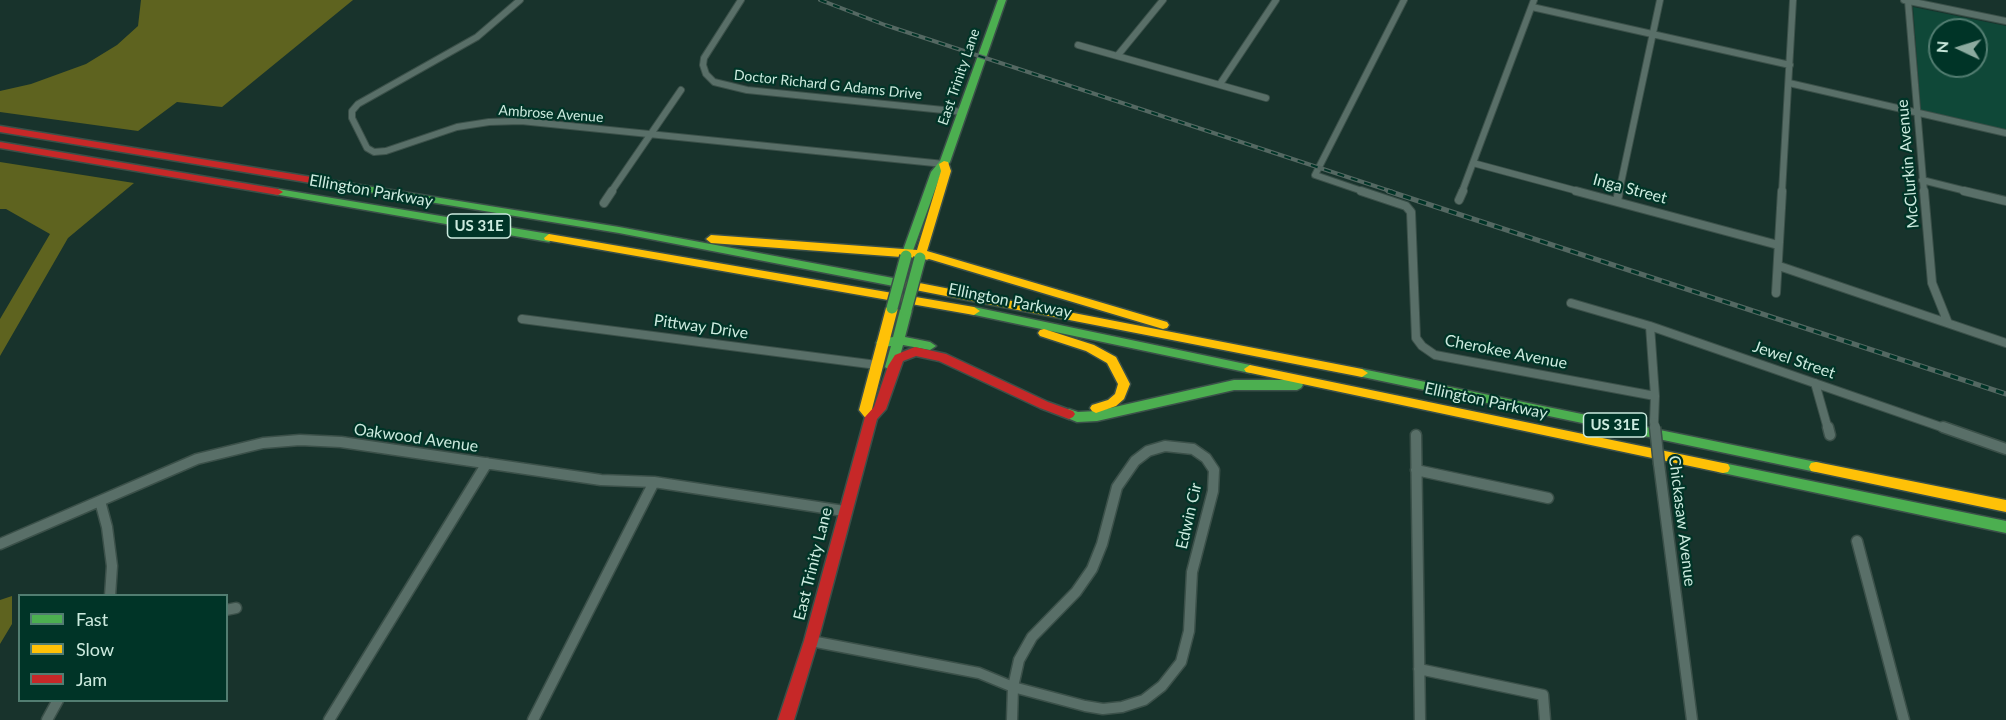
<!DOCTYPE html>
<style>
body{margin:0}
#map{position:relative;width:2006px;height:720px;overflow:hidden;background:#18332c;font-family:Lato,sans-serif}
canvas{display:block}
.legend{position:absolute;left:18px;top:594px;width:210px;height:108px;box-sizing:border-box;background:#003427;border:2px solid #527d71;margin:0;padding:8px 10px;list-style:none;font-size:18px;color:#ccebdf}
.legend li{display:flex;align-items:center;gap:12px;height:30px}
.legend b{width:30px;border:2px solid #527d71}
.north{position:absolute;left:1928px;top:18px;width:60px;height:60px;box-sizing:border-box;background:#003427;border:2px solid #527d71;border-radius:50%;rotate:274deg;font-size:16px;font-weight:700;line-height:24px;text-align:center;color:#ccebdf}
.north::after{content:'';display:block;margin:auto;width:21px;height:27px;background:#8daba0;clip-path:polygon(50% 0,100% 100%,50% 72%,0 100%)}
</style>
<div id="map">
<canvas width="2006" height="720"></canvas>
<ul class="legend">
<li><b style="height:8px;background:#4caf50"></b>Fast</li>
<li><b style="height:8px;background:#ffc107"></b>Slow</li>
<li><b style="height:8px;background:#c62828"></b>Jam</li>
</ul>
<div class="north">N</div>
</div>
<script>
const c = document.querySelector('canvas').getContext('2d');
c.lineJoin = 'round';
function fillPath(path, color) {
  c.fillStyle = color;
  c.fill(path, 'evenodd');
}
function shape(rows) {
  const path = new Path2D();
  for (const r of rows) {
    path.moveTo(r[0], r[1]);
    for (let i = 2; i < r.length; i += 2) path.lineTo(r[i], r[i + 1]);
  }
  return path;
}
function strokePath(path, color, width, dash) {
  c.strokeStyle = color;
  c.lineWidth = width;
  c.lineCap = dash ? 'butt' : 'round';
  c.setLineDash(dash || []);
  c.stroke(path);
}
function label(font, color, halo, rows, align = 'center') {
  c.font = font + ' Lato,sans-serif';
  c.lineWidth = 4.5;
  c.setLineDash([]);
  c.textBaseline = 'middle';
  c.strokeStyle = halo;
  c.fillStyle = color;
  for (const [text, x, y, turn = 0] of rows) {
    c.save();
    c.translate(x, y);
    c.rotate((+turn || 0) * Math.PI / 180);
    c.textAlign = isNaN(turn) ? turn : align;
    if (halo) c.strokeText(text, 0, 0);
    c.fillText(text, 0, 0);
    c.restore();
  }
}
fillPath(shape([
 [1913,7,2006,26,2006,131,1921,111],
 [1940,30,1976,30,1976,66,1940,66]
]), '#0f4838');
fillPath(shape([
 [141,0,353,0,222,107,177,102,138,131,0,112,0,91,31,84,86,64,117,45,138,26],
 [0,162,134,183,68,238,0,356,0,319,50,234,6,209,0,209],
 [12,596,12,624,0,644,0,600]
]), '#5e631f');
const streetFar2 = shape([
 [520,0,477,37,358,104,352,111,352,118,367,148,374,152,386,151,457,127,489,122,521,121,944,164],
 [741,0,704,58,703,65,706,74,714,82,747,90,963,112],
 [1904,0,2006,21],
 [1908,1,1924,192],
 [1532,7,1790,65],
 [1078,45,1266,98],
 [1118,55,1163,0],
 [1789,83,2006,133],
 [1220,84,1276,0],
 [1473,163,1581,192],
 [1922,180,1970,192],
 [611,192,681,90],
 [1365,192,1315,175,1404,0],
 [1462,192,1534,0],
 [1619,192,1660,0],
 [1782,192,1793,0]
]);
const streetFar1 = shape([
 [1361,191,1406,206,1411,212,1416,338,1422,346,1435,355,1655,396],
 [1576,191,1778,245],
 [1924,191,1932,283,1948,323],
 [1964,191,2006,201],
 [1459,200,1463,191],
 [1617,201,1619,191],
 [604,203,612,191],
 [1779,266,2006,343],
 [1776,293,1782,191],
 [1571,303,1650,326,1947,429],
 [522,319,877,365],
 [1650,326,1655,396,1654,422],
 [1815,383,1828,429]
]);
const street = shape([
 [1828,427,1830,435],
 [1943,427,2006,449],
 [1416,435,1420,720],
 [1165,446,1193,449,1206,458,1214,470,1213,491,1192,572,1189,631,1181,662,1162,686,1144,700,1122,707,1103,709,1085,706,1013,687,1019,660,1032,637,1076,592,1092,569,1102,544,1117,487,1135,461,1148,451,1165,446],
 [1659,464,1692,720],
 [1416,470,1548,498],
 [100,501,107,527,112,566,110,596],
 [1857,541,1904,720],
 [0,544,197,459,263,443,300,440,341,442,601,480,654,482,844,511],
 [226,610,236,608],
 [811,641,979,673,1013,687,1012,720],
 [1419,669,1543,695,1545,720],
 [47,720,58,700],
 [329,720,487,463],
 [533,720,654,482]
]);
const fast = shape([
 [998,0,1006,0,950,162,941,173,911,256,910,259,902,259,901,256,931,172,940,161,998,0],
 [354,184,619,227,909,281,915,285,909,289,619,233,350,189,350,185,354,184],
 [278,189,549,234,554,238,549,242,274,194,273,192,274,190,278,189],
 [906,306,912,310,905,337,930,342,936,346,930,350,903,345,897,367,891,371,885,367,891,346,882,347,876,343,878,340,893,337,900,310,906,306],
 [974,307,1250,365,1256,369,1250,373,970,314,968,311,970,308,974,307],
 [1362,369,1816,462,1821,463,1823,467,1821,471,1816,472,1358,376,1356,373,1362,369],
 [1234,380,1297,380,1301,382,1303,385,1301,388,1297,390,1234,390,1097,421,1077,422,1065,417,1063,414,1065,411,1069,409,1078,412,1097,411,1234,380],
 [1723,463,2006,521,2006,533,1723,473,1718,472,1716,468,1718,464,1723,463]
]);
const slow = shape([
 [944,161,948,162,951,171,927,251,1167,322,1169,325,1167,328,1163,329,929,259,920,262,915,258,711,243,706,239,711,235,917,250,941,171,939,164,944,161],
 [549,234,974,307,980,311,974,315,545,240,544,238,549,234],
 [909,281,1362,369,1368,373,1362,377,905,288,903,285,905,282,909,281],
 [892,304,898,308,872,409,877,417,875,420,871,422,867,420,859,410,886,308,892,304],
 [1044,329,1094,345,1116,357,1130,384,1124,399,1116,406,1096,413,1092,411,1090,408,1092,405,1108,400,1115,394,1118,384,1107,363,1086,351,1040,336,1038,333,1040,330,1044,329],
 [1250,365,1723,463,1728,464,1730,468,1728,472,1723,473,1246,372,1244,369,1250,365],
 [1816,462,2006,500,2006,512,1816,472,1811,471,1809,467,1811,463,1816,462]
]);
const jam = shape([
 [0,126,354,184,359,187,354,190,0,132,0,126],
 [0,142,278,189,283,192,278,195,0,148,0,142],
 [915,347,946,354,1048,402,1073,411,1075,414,1073,417,1069,419,1040,408,939,361,916,356,903,361,886,409,877,419,818,641,794,720,778,720,804,641,865,417,874,407,888,366,895,355,915,347]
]);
strokePath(streetFar2, '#3b5049', 8);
strokePath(streetFar1, '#3b5049', 10);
strokePath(street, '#3b5049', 13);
strokePath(fast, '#3b5049', 3);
strokePath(slow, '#3b5049', 3);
strokePath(jam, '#3b5049', 3);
strokePath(streetFar2, '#596f68', 6);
strokePath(streetFar1, '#596f68', 8);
strokePath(street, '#596f68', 10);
fillPath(fast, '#4caf50');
fillPath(slow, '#ffc107');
fillPath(jam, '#c62828');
const railFar1 = shape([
 [820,0,885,25,1393,192]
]);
const rail = shape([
 [1388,191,2006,394]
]);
strokePath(railFar1, '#546862', 4);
strokePath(rail, '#546862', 5);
strokePath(railFar1, '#003427', 2, [7]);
strokePath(rail, '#003427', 3, [8]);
const streetBridgeFar1 = shape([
 [1654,422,1655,429]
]);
const streetBridge = shape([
 [1655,427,1659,464]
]);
const fastBridge = shape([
 [892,308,906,256],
 [906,310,920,258]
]);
strokePath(streetBridgeFar1, '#3b5049', 10, []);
strokePath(streetBridge, '#3b5049', 13, []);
strokePath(fastBridge, '#3b5049', 14, []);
strokePath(streetBridgeFar1, '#596f68', 8);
strokePath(streetBridge, '#596f68', 10);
strokePath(fastBridge, '#4caf50', 11);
label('14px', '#ccebdf', '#003427', [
 ["East Trinity Lane",959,77,-71],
 ["Doctor Richard G Adams Drive",828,85,6],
 ["Ambrose Avenue",551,114,4]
]);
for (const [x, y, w] of [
 [479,226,63],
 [1615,425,63]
]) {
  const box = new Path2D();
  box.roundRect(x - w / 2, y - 12, w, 24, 4.5);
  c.fillStyle = '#003427';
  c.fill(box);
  strokePath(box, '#ccebdf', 1.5);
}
label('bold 15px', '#ccebdf', null, [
 ["US 31E",479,226],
 ["US 31E",1615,425]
]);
label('16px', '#ccebdf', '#003427', [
 ["McClurkin Avenue",1908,164,-95],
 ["Inga Street",1630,189,15],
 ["Ellington Parkway",371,191,10],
 ["Ellington Parkway",1010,301,11],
 ["Pittway Drive",701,327,8],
 ["Cherokee Avenue",1506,352,11],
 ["Jewel Street",1794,360,19],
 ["Ellington Parkway",1486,401,12],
 ["Oakwood Avenue",416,438,8],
 ["Edwin Cir",1189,516,-77],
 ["Chickasaw Avenue",1682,521,83],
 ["East Trinity Lane",813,564,-76]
]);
</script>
